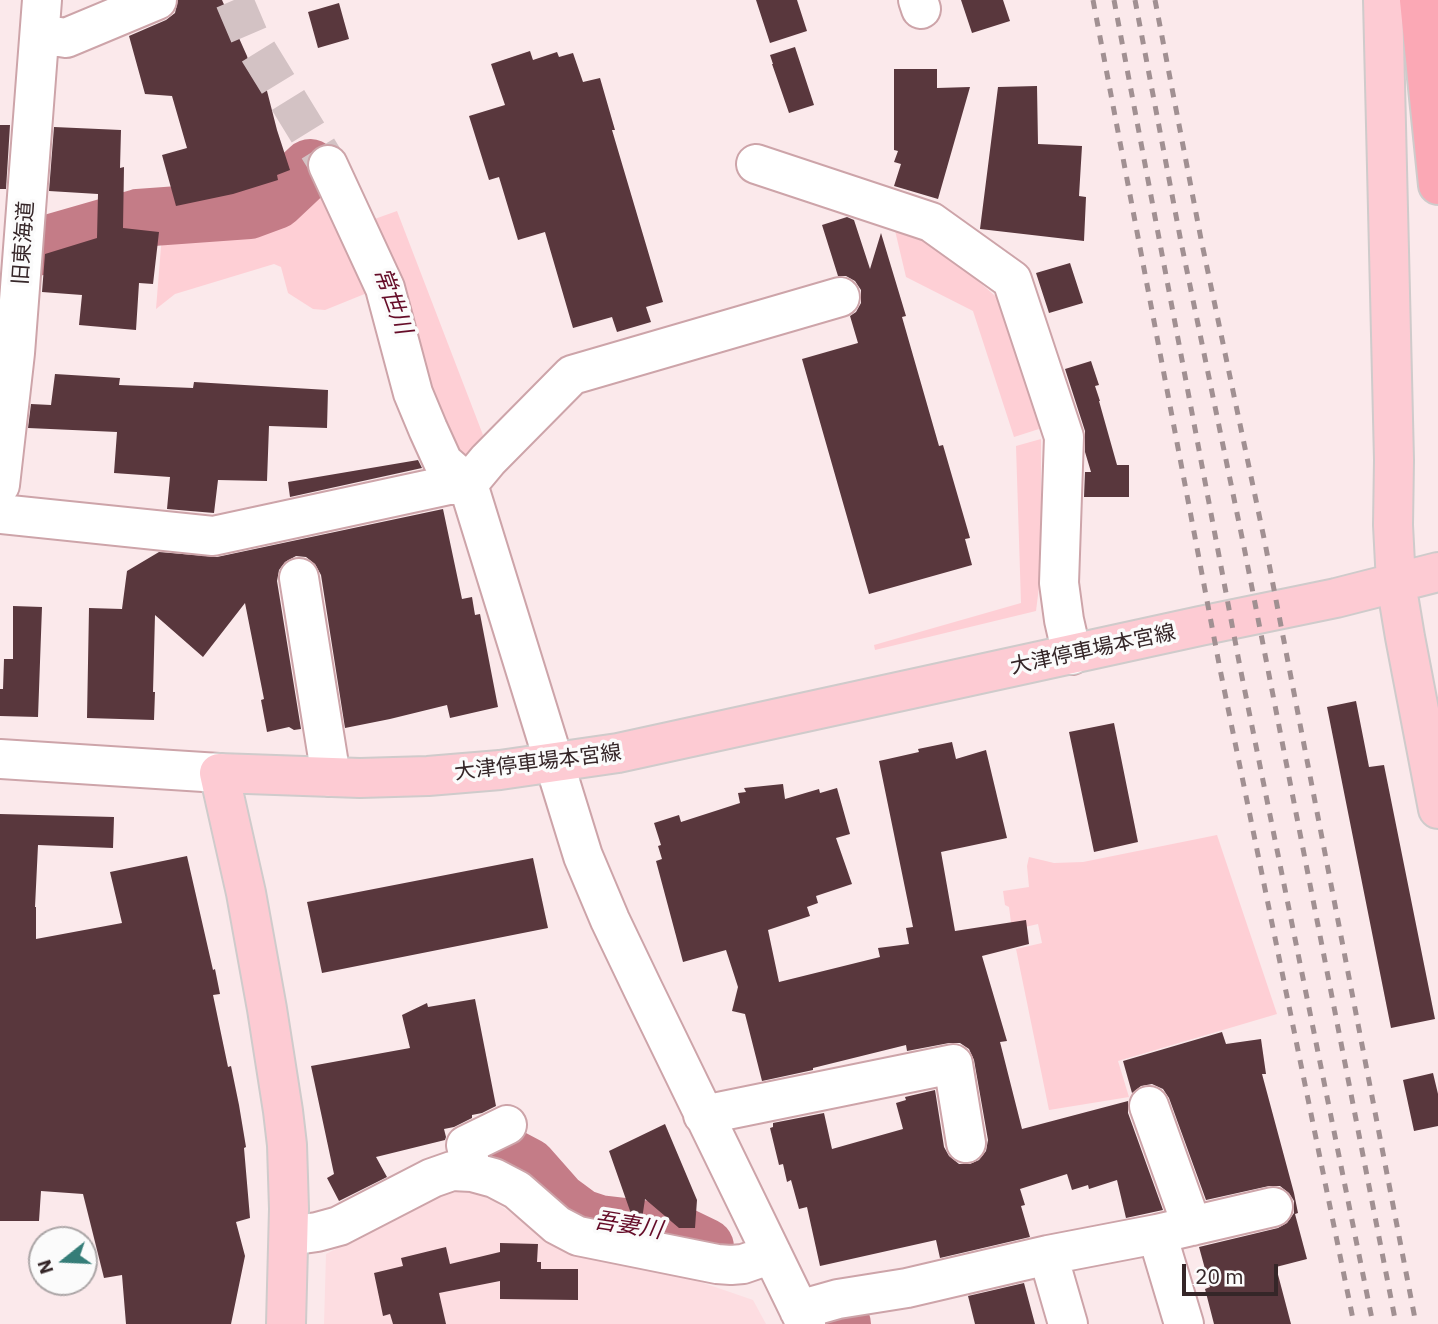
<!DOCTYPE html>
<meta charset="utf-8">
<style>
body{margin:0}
#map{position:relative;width:1438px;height:1324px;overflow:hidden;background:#fbe9eb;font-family:"IBM Plex Sans",sans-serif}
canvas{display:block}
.north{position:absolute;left:28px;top:1226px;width:70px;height:70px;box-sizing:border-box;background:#fbfbfb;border:2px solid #aca6a7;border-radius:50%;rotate:252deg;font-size:19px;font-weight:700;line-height:28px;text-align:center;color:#352628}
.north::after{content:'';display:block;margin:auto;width:24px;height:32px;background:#357d78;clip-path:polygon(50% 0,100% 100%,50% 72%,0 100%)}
.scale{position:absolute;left:1182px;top:1264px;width:96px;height:32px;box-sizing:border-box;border:4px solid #352628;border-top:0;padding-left:9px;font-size:21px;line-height:24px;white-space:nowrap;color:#352628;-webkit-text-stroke:5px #fbfbfb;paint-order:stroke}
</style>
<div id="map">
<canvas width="1438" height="1324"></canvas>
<div class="north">N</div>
<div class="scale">20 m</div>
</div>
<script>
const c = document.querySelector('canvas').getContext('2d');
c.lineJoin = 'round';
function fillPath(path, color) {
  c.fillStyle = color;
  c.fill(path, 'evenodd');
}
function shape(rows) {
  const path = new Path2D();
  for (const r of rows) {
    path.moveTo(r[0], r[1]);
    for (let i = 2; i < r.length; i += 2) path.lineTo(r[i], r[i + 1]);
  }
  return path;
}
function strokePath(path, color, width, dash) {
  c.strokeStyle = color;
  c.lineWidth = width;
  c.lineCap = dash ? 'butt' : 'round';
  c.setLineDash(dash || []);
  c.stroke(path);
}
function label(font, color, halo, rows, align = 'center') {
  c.font = font + ' "IBM Plex Sans","Noto Sans JP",sans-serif';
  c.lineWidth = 7;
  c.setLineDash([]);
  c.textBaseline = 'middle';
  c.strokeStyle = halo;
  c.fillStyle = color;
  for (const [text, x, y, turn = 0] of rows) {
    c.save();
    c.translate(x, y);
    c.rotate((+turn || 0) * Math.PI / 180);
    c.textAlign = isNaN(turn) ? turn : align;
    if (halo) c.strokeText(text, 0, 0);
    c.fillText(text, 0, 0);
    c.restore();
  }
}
fillPath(shape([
 [465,1191,478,1194,495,1202,562,1248,589,1259,635,1264,683,1276,753,1300,766,1324,324,1324,326,1254,433,1198,450,1193]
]), '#fddde1');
fillPath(shape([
 [322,171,372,291,325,310,313,309,288,293,281,267,274,264,175,294,156,309,163,222,246,215,280,202],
 [397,211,483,435,463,460,451,447,369,221],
 [893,222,922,232,1001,301,1037,415,1039,429,1014,437,973,311,906,277],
 [1041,439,1041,571,1036,611,875,650,874,645,1021,603,1016,446],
 [1217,835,1277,1014,1118,1061,1129,1097,1049,1110,1016,949,1042,943,1038,924,1012,930,1009,907,1005,905,1003,891,1029,887,1027,866,1029,857,1054,863,1083,862]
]), '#fecfd5');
strokePath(shape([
 [37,247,138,218,249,210,276,200,310,168],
 [488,1156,511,1158,528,1167,558,1201,581,1218,599,1224,676,1233,705,1247],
 [841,1323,842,1324]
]), '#c47c87', 58);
fillPath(shape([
 [178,0,222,0,247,56,250,67,255,66,262,90,266,87,277,130,290,170,277,175,278,180,233,194,176,206,162,155,187,148,172,96,145,94,129,36,166,20,175,13],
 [756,0,797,0,807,31,770,43],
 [961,0,1003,0,1010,21,972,33],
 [339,3,349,39,318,48,308,12],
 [795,47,814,105,789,113,772,64,773,64,770,55],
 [530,51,533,60,557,52,559,57,573,53,583,82,600,78,615,130,612,130,663,302,646,307,651,322,617,332,612,317,573,328,545,232,518,240,499,177,489,180,469,116,505,105,491,64],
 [894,69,937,69,937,88,970,87,938,199,894,186,901,164,894,162,898,151,894,150],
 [1037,86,1038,144,1082,146,1079,196,1086,197,1084,241,980,229,998,87],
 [0,125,10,125,6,189,0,189],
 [54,127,121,130,120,168,124,167,123,228,159,232,153,284,139,283,136,330,79,325,82,295,42,292,45,254,97,238,98,194,49,191],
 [847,217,854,220,870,269,881,233,906,316,902,317,939,446,943,445,970,538,965,539,972,565,869,594,802,359,858,343,850,316,856,312,861,303,861,290,855,281,846,276,838,276,822,225],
 [1070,263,1083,303,1049,313,1036,273],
 [1091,361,1099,385,1095,386,1100,401,1099,401,1117,465,1129,465,1129,497,1084,497,1085,472,1091,472,1085,452,1085,431,1065,369],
 [55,374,120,378,119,385,193,388,194,382,328,390,327,428,269,426,267,481,218,480,214,513,167,509,170,477,114,473,117,432,28,428,31,404,51,405],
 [418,460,422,468,290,497,288,482],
 [443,509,462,599,472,597,475,615,480,614,498,707,450,718,447,705,390,719,345,728,321,575,315,564,306,557,296,556,285,562,279,570,277,581,301,729,294,730,289,727,267,732,261,700,264,699,245,603,203,657,155,615,153,692,155,692,154,720,87,718,89,608,122,609,127,571,159,552,217,557],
 [13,606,42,607,38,717,0,716,0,689,3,689,4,659,13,659],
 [1356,701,1369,767,1384,765,1435,1019,1391,1028,1327,707],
 [1114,723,1138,842,1094,852,1069,732],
 [952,742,956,759,986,750,1007,838,941,852,955,931,1026,920,1029,944,982,956,1007,1041,1000,1042,1022,1129,1128,1101,1128,1113,1163,1210,1126,1218,1117,1180,1089,1189,1088,1185,1072,1190,1067,1174,1020,1189,1025,1205,1021,1206,1030,1237,940,1258,936,1240,820,1266,807,1207,799,1209,791,1180,787,1182,783,1164,779,1165,770,1128,773,1127,773,1123,824,1113,832,1149,903,1129,896,1103,906,1100,905,1097,935,1090,944,1147,949,1156,959,1164,970,1164,979,1160,986,1151,988,1140,974,1060,969,1049,960,1043,949,1043,907,1051,906,1045,813,1068,813,1070,762,1081,745,1014,732,1011,738,987,726,950,683,962,656,861,662,859,658,846,661,845,654,823,679,815,681,822,740,803,738,793,746,792,744,788,783,784,785,799,819,789,820,793,837,788,850,834,836,838,852,884,816,896,818,903,807,907,810,916,768,930,779,982,880,957,878,948,909,944,906,928,913,927,879,761,919,752,918,749],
 [0,814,114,817,113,848,38,845,35,907,36,907,36,939,122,923,110,872,187,856,213,970,215,969,220,994,213,995,228,1067,231,1066,239,1105,246,1147,244,1148,250,1218,236,1222,245,1256,231,1324,126,1324,122,1275,104,1278,83,1194,41,1191,39,1221,0,1221],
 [533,858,548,928,322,973,307,902],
 [475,999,496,1106,482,1113,472,1115,472,1118,454,1127,444,1129,446,1137,445,1140,376,1157,387,1177,339,1201,327,1178,334,1174,311,1066,410,1048,402,1015,427,1003,428,1007],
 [1222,1032,1226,1044,1261,1039,1266,1074,1262,1074,1294,1193,1298,1213,1295,1214,1307,1259,1276,1267,1291,1324,1214,1324,1205,1289,1210,1287,1199,1247,1278,1228,1287,1223,1294,1213,1294,1201,1289,1193,1280,1186,1269,1186,1206,1200,1169,1098,1163,1089,1152,1084,1141,1086,1132,1093,1123,1061],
 [1433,1073,1438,1094,1438,1126,1414,1131,1403,1080],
 [665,1124,697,1200,695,1228,679,1228,645,1199,641,1226,635,1225,609,1151],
 [500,1243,538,1244,537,1262,541,1262,541,1269,578,1269,578,1300,500,1299,500,1281,439,1293,446,1324,393,1324,390,1314,383,1316,374,1273,403,1266,401,1258,446,1247,450,1264,500,1252],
 [1024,1283,1035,1324,975,1324,968,1296]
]), '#59373d');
strokePath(shape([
 [234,0,251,40,328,165]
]), '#d3c2c4', 38, [38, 19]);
const minor = shape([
 [918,0,921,9],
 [40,34,66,38,157,0],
 [756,164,931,222,1012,280,1064,437,1059,583,1064,620,1072,655],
 [328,165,385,288,413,393,428,429,443,462,468,484,583,856,610,920,643,989,806,1324],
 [0,485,15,353,42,0],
 [0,514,213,536,449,485,468,484,488,460,572,375,840,297],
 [299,578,331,777],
 [0,759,219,773],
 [1149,1106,1192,1226],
 [703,1115,953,1064,966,1143],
 [472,1172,466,1145,507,1125],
 [1157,1234,1184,1324],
 [289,1236,317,1232,339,1226,432,1178,452,1171,472,1172,494,1178,517,1190,557,1225,578,1236,717,1264,731,1265,743,1264,772,1254],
 [1048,1255,1068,1324],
 [799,1310,838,1299,907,1288,1048,1255,1157,1234,1273,1207]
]);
const major = shape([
 [1383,0,1394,460,1393,525,1396,583,1405,637,1438,809],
 [286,1324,289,1209,287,1145,283,1111,267,1009,246,893,219,773,360,778,428,776,500,770,618,753,1200,626,1336,598,1438,572]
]);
const highway = shape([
 [1419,0,1438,185]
]);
strokePath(minor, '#cda4a9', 42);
strokePath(major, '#cfcbcb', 42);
strokePath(highway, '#cfcbcb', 42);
strokePath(minor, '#fff', 38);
strokePath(major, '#fdcbd3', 38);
strokePath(highway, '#fba8b5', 38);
strokePath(shape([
 [1093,0,1220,669,1354,1324],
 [1114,0,1240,667,1373,1324],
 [1135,0,1181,242,1244,547,1396,1324],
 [1155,0,1201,239,1265,543,1416,1324]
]), '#a19092', 5, [9, 9]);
label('21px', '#352628', '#fbfbfb', [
 ["旧東海道",24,243,-86],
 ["大津停車場本宮線",1093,650,-12],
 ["大津停車場本宮線",538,763,-7]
]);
label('italic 23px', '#650c28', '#fbfbfb', [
 ["常世川",392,301,70],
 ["吾妻川",628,1226,9]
]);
</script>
